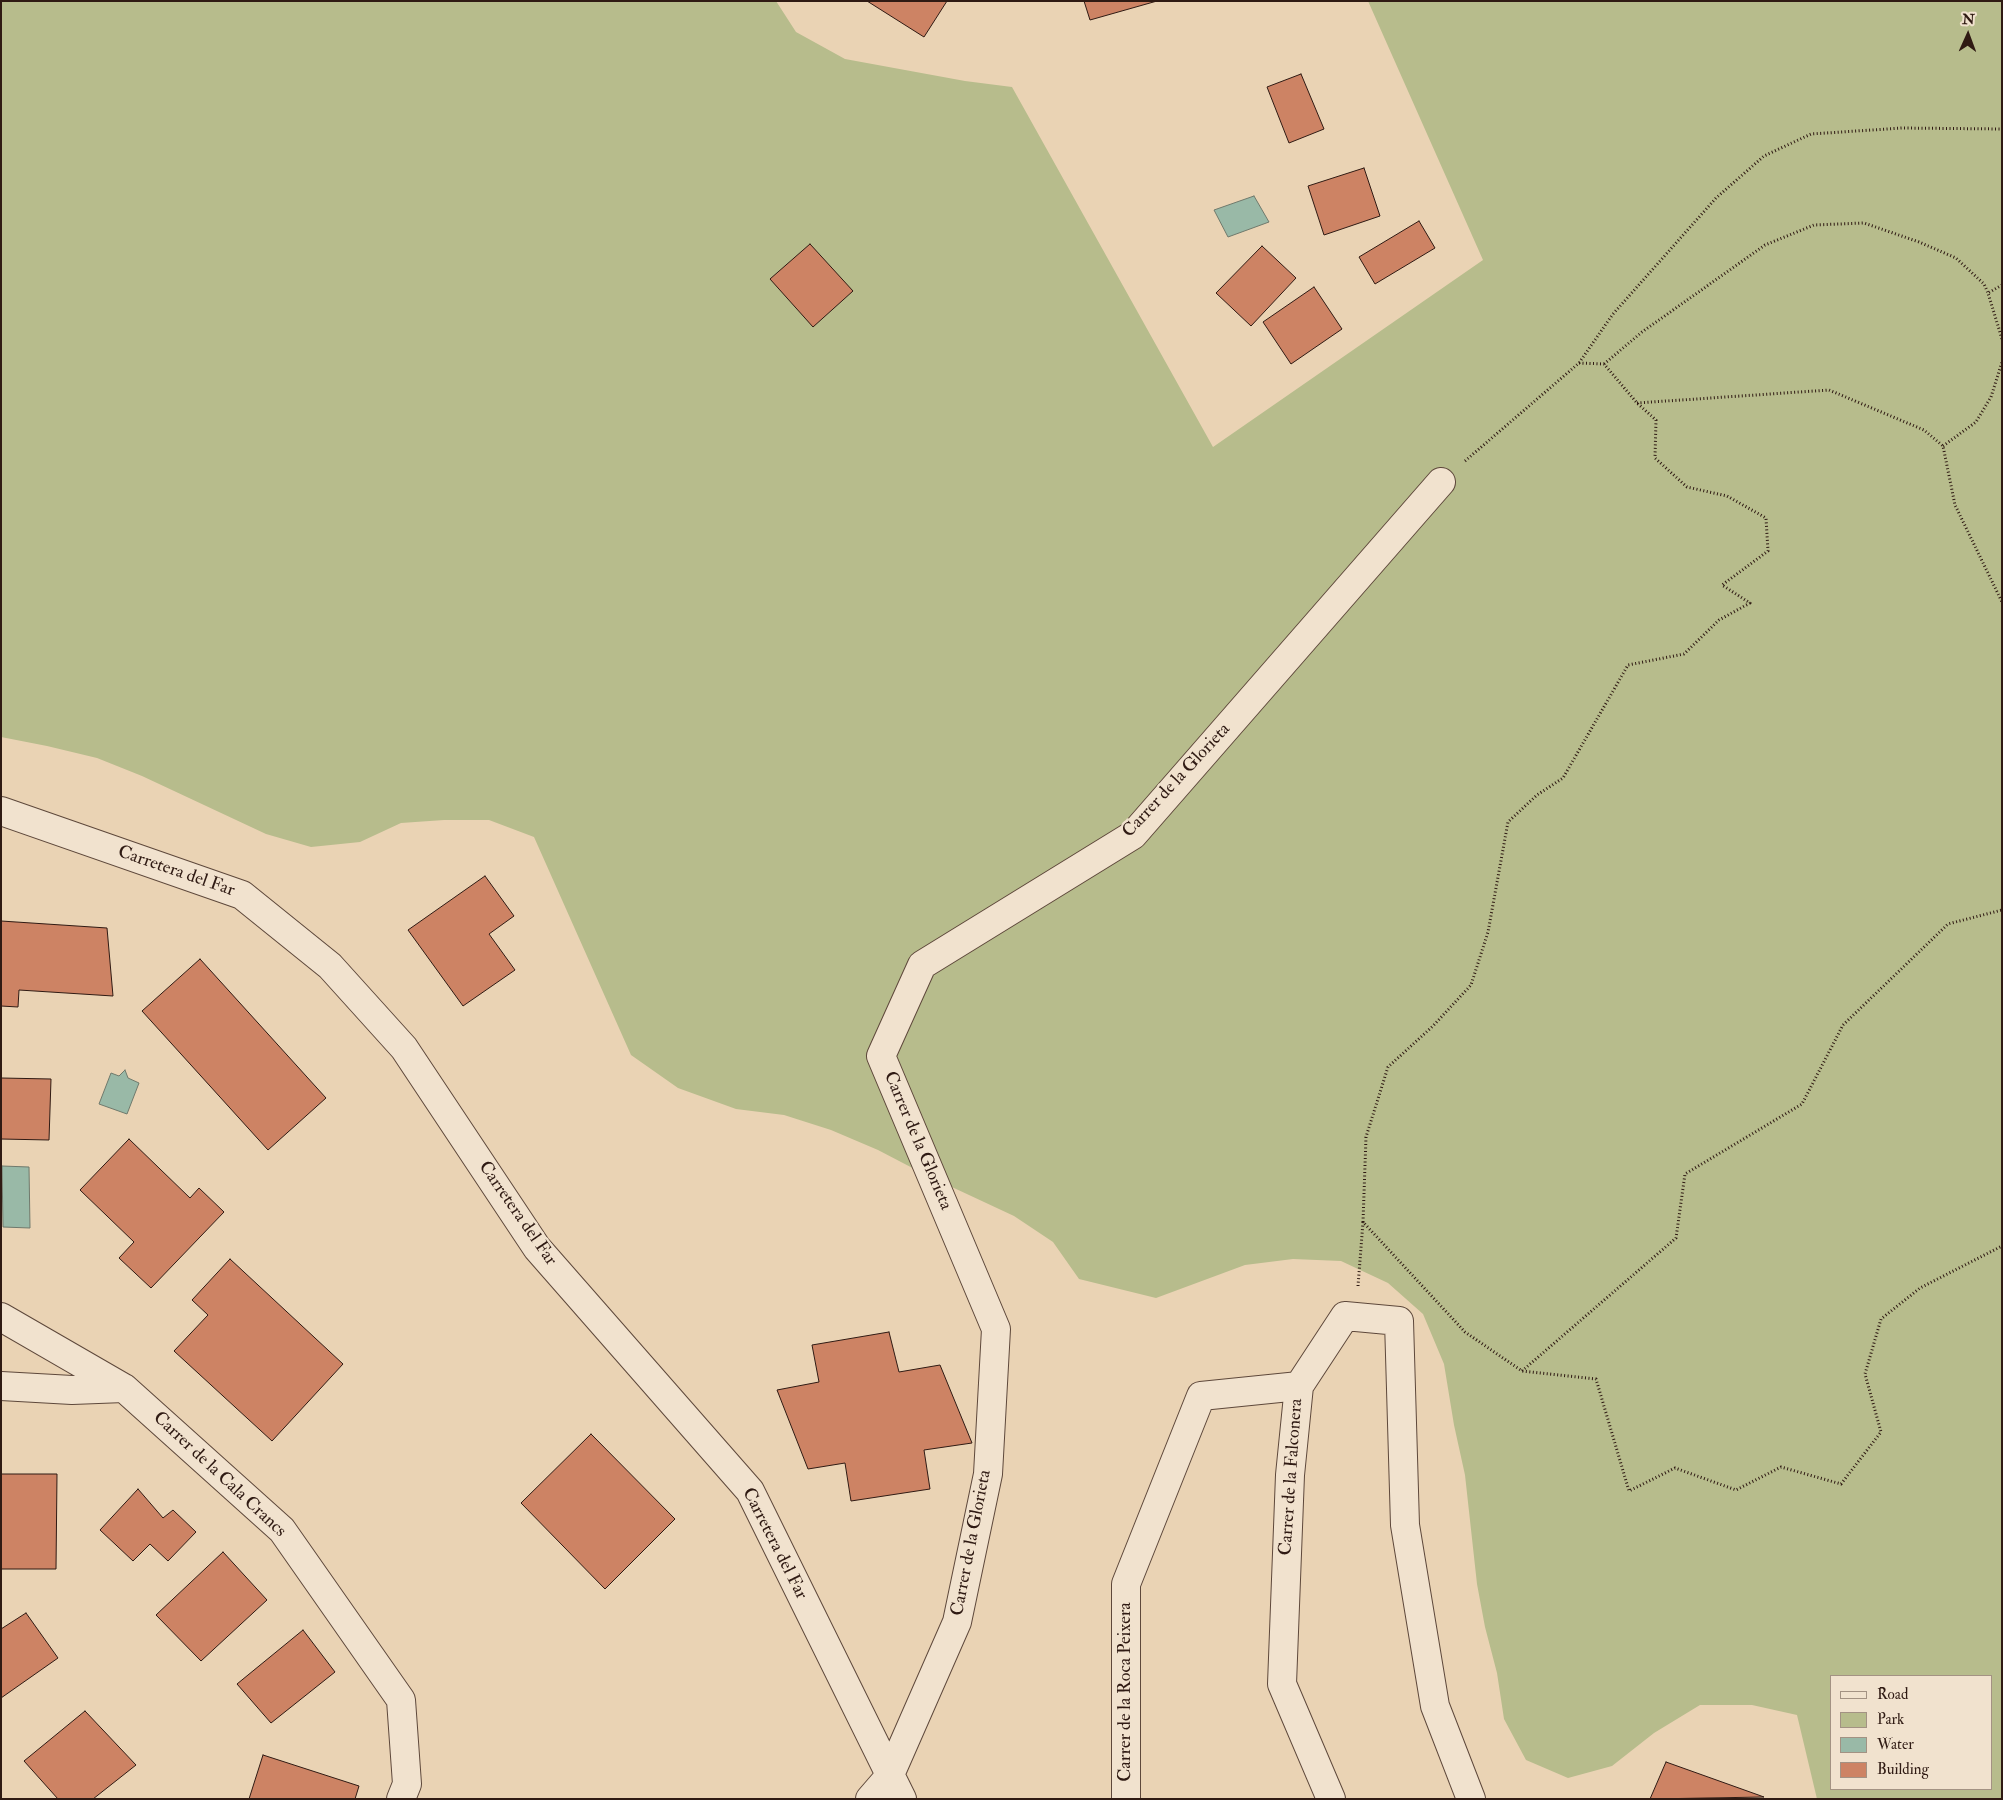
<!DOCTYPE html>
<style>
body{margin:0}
#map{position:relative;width:2003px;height:1800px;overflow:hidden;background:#ead3b4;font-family:"IM FELL Double Pica",serif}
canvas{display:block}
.frame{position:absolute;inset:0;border:2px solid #2f1a13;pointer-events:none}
.legend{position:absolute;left:1830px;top:1675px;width:162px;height:115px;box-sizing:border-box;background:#f1e2ce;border:1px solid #a39283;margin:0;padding:6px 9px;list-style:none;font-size:15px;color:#2f1a13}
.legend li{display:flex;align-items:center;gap:10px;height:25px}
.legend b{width:25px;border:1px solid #a39283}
.north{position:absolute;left:1943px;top:10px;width:50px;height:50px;-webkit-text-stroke:4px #f1e2ce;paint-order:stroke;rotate:2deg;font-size:14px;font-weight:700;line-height:20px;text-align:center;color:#2f1a13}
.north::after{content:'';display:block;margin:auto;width:18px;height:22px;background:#2f1a13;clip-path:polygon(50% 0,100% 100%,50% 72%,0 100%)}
</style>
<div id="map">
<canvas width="2003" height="1800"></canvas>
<div class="frame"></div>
<ul class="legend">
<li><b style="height:6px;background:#f1e2ce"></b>Road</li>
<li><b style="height:14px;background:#b7bc8c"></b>Park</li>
<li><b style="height:14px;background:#99b9a7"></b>Water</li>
<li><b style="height:14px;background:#cd8364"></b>Building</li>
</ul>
<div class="north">N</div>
</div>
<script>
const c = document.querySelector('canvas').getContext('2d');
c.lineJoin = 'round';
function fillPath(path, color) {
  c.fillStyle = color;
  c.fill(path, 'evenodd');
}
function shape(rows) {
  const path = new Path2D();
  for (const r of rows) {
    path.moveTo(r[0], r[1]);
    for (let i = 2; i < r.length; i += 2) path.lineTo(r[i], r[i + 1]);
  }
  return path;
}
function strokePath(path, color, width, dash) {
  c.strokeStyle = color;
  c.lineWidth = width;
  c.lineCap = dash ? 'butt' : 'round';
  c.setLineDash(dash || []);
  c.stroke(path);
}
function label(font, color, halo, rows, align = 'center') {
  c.font = font + ' "IM FELL Double Pica",serif';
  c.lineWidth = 4.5;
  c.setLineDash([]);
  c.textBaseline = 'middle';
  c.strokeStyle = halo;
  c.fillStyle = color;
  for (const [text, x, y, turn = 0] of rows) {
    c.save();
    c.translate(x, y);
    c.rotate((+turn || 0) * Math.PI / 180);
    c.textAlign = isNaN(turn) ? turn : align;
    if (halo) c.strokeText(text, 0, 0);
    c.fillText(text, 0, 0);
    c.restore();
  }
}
fillPath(shape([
 [1,1,776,1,796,32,845,59,965,81,1012,87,1213,447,1483,260,1368,1,2002,1,2002,1799,1817,1799,1797,1715,1752,1705,1700,1705,1654,1733,1612,1766,1568,1778,1526,1760,1504,1719,1497,1673,1485,1627,1477,1584,1465,1475,1454,1425,1444,1364,1423,1314,1388,1283,1341,1261,1293,1259,1245,1265,1156,1298,1079,1279,1053,1242,1014,1216,924,1174,878,1150,831,1130,784,1115,736,1109,678,1088,631,1055,534,837,489,820,444,820,401,823,360,842,311,847,266,834,142,776,97,758,47,746,1,737],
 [1832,1676,1992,1676,1992,1789,1832,1789]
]), '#b7bc8c');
const water = shape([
 [1254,196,1269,222,1228,237,1214,210,1254,196],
 [125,1070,128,1078,139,1083,127,1114,99,1104,111,1073,119,1076,125,1070],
 [2,1166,29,1167,30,1228,3,1227,2,1166]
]);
fillPath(water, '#99b9a7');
strokePath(water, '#6f796c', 1);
const building = shape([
 [867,1,947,1,924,37,867,1],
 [1084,1,1157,1,1090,20,1084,1],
 [1301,74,1324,129,1289,143,1267,87,1301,74],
 [1364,168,1380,216,1324,235,1308,186,1364,168],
 [1419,221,1435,248,1375,284,1359,257,1419,221],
 [810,244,853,291,813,327,770,279,810,244],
 [1262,246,1296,278,1251,326,1216,293,1262,246],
 [1314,287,1342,329,1291,364,1263,322,1314,287],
 [485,876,514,916,489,934,515,970,463,1006,408,930,485,876],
 [1,921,107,928,113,996,19,990,18,1007,1,1006,1,921],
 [200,959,326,1098,268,1150,142,1011,200,959],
 [1,1078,51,1079,49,1140,1,1139,1,1078],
 [129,1139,190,1198,199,1188,224,1212,151,1288,119,1258,134,1242,80,1190,129,1139],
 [230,1259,343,1364,272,1441,174,1351,208,1315,192,1300,230,1259],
 [889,1332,899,1372,940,1365,972,1443,924,1450,930,1489,851,1501,845,1463,808,1469,777,1390,819,1382,812,1345,889,1332],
 [591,1434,675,1519,605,1589,521,1503,591,1434],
 [1,1474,57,1474,56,1569,1,1569,1,1474],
 [138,1489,163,1518,173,1510,196,1532,168,1561,150,1544,133,1561,100,1530,138,1489],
 [223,1552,267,1600,201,1661,156,1615,223,1552],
 [26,1613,58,1658,1,1698,1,1629,26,1613],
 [303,1630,335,1672,271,1723,237,1684,303,1630],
 [85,1711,136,1765,93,1799,58,1799,24,1761,85,1711],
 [263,1755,359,1786,355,1799,249,1799,263,1755],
 [1666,1762,1764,1797,1650,1799,1666,1762]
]);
fillPath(building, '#cd8364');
strokePath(building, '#2f1a13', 1);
const minor = shape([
 [1,811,242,895,330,966,404,1048,537,1248,750,1491,902,1799],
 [1,1317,124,1388,282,1530,401,1700,407,1784,401,1799],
 [1,1386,72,1390,124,1388],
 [1299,1386,1345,1316,1399,1321,1405,1525,1435,1706,1471,1799],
 [870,1799,889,1777,957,1622,988,1474,996,1329,881,1056,922,965,1133,835,1441,482],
 [1126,1799,1126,1584,1201,1396,1299,1386,1290,1475,1282,1684,1331,1799]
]);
strokePath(minor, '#5e483b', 30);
strokePath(shape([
 [2002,285,1988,293,2002,339],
 [1579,363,1604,364,1637,403,1656,420,1655,458,1687,487,1727,496,1766,518,1768,551,1722,585,1750,603,1719,620,1684,654,1628,665,1563,778,1537,795,1508,822,1488,932,1471,985,1433,1026,1388,1067,1366,1137,1363,1222,1465,1332,1522,1371,1596,1379,1629,1491,1675,1468,1736,1490,1781,1467,1841,1484,1881,1432,1865,1374,1881,1319,1920,1288,2002,1246],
 [1604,364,1642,332,1765,245,1814,225,1864,223,1919,242,1956,258,1984,284,1988,293],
 [1637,403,1829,390,1924,430,1943,446,1955,505,2002,602],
 [1943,446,1976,422,1991,397,2002,362],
 [1465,461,1579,363,1613,314,1716,198,1764,156,1811,134,1902,128,2002,129],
 [1358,1286,1363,1222],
 [1522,1371,1676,1238,1685,1174,1802,1104,1843,1025,1948,924,2002,910]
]), '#2f1a13', 3, [1, 2.5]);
strokePath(minor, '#f1e2ce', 28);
label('18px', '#2f1a13', '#f1e2ce', [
 ["Carrer de la Glorieta",1177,781,-47],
 ["Carretera del Far",176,872,19],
 ["Carrer de la Glorieta",917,1141,67],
 ["Carretera del Far",517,1214,55],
 ["Carrer de la Cala Crancs",219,1475,43],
 ["Carrer de la Falconera",1292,1477,-86],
 ["Carrer de la Glorieta",972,1543,-79],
 ["Carretera del Far",774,1544,63],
 ["Carrer de la Roca Peixera",1126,1692,-90]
]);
</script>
